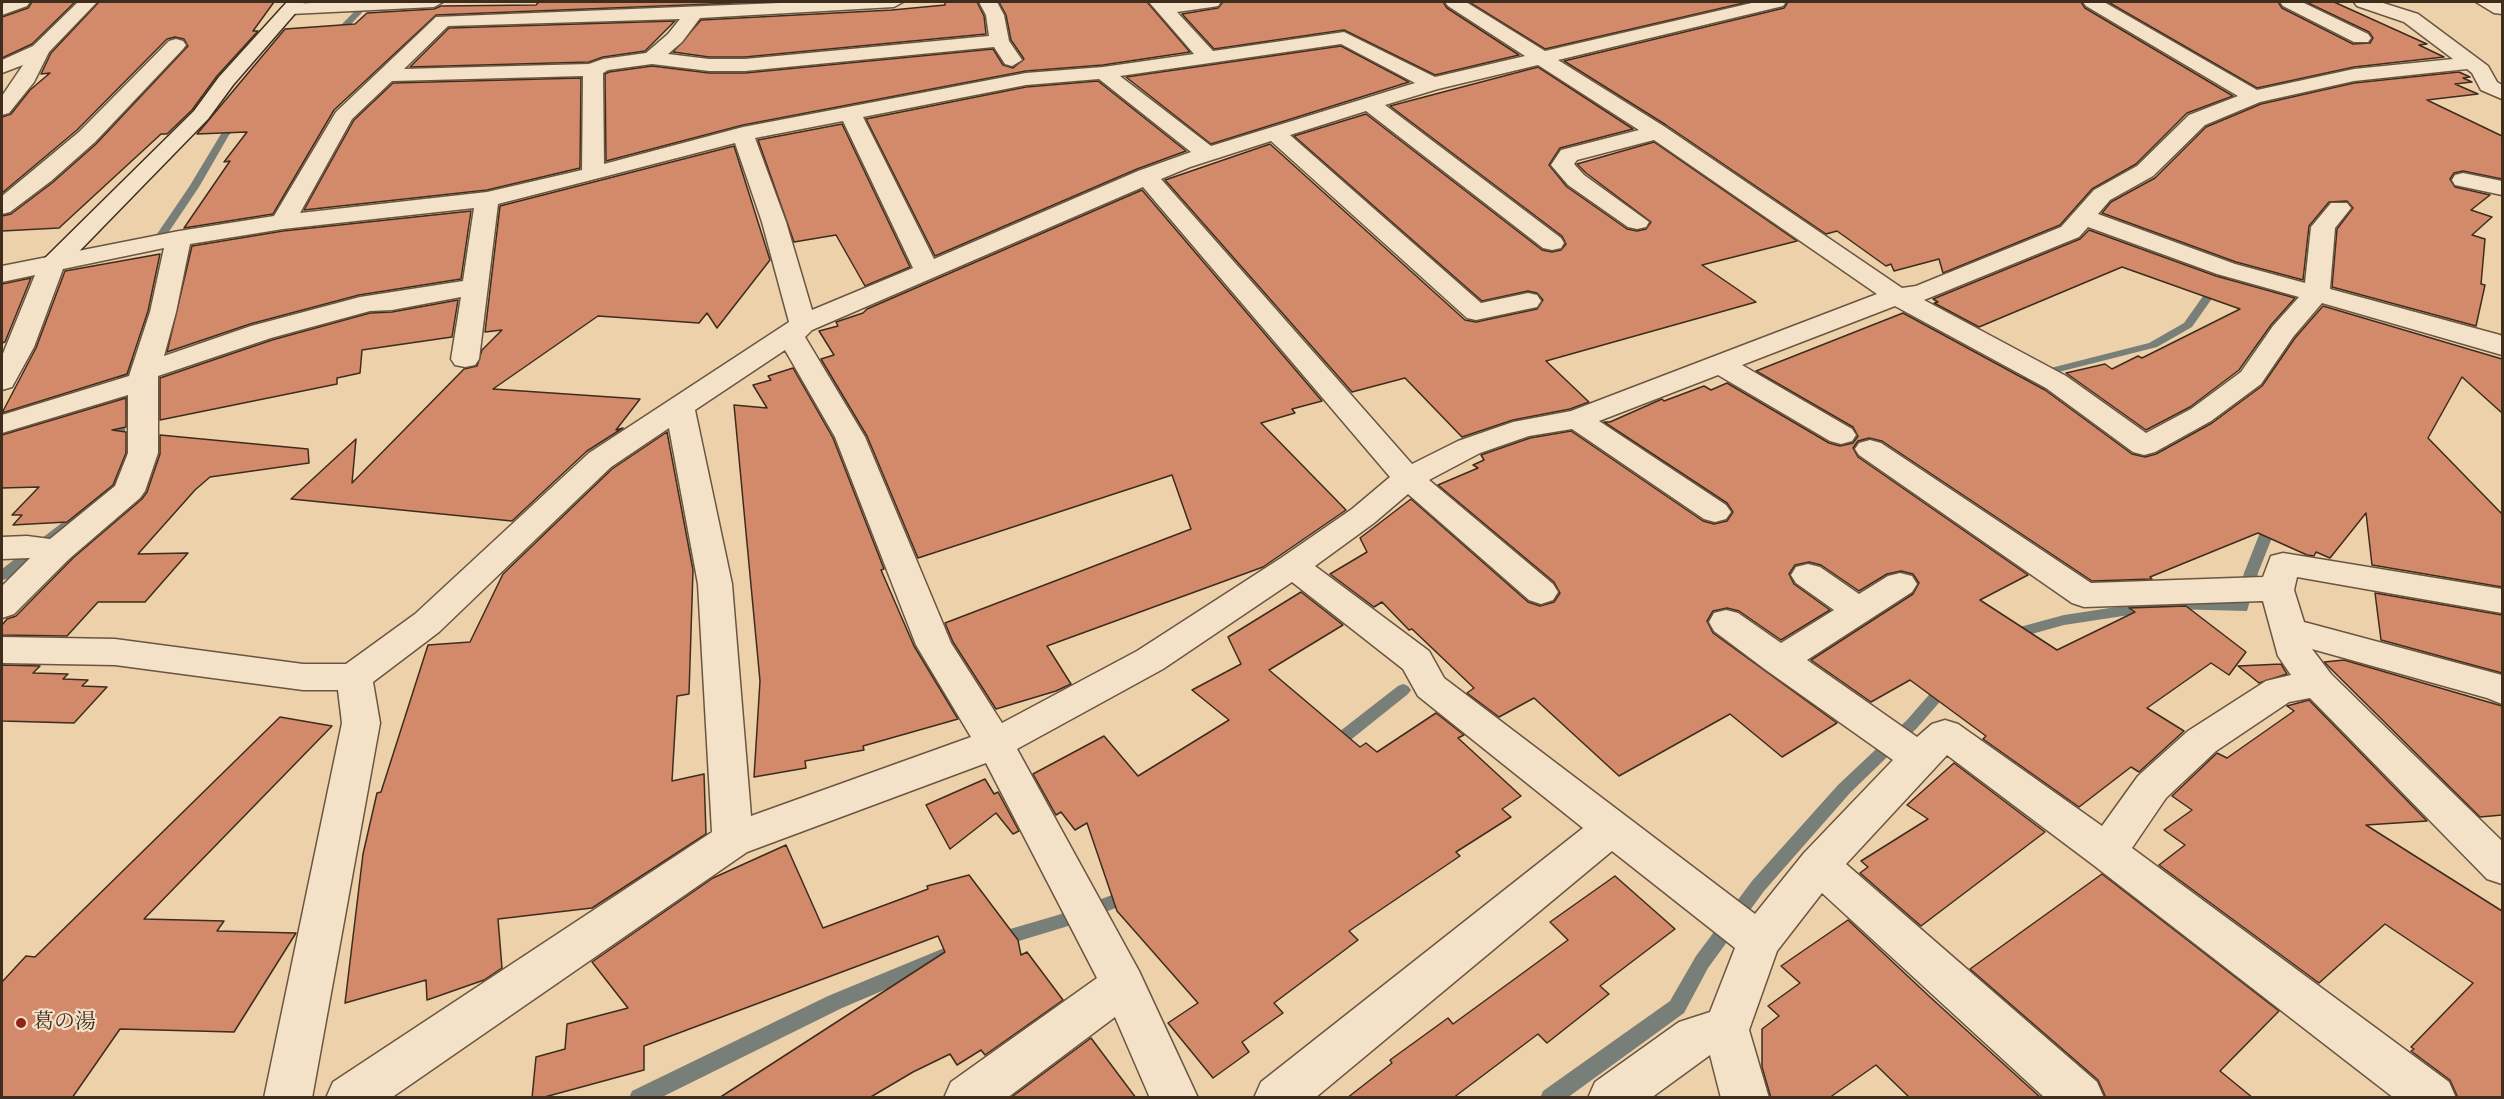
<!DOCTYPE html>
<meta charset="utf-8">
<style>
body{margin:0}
#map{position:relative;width:2504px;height:1099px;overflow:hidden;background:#edd1aa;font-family:Alegreya,serif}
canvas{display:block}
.frame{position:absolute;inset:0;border:3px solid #3e2c1d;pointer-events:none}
</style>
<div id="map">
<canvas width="2504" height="1099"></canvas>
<div class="frame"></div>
</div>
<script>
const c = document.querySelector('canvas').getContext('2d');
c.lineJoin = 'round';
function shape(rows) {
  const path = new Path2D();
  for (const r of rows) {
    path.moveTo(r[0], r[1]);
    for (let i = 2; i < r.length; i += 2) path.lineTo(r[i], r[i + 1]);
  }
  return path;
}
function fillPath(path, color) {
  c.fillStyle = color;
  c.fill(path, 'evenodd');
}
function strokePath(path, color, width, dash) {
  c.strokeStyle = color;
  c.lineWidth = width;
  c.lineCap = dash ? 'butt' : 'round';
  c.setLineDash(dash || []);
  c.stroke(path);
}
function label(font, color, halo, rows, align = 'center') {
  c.font = font + ' Alegreya,"Noto Serif JP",serif';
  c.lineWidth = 4.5;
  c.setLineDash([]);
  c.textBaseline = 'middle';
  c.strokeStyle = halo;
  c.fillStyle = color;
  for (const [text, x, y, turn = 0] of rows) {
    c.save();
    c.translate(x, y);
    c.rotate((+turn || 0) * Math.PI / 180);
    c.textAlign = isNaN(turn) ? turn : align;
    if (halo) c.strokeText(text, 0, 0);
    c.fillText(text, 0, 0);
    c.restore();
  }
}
fillPath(shape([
 [364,2,372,2,337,39,331,39,331,35,364,2],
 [236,119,243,121,229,135,199,187,166,236,158,236,157,234,189,187,221,134,236,119],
 [2222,274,2227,277,2192,327,2157,347,2039,377,2013,388,2005,388,2003,386,2031,373,2149,343,2184,323,2218,275,2222,274],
 [128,356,134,359,128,382,124,450,118,454,112,450,116,382,122,359,128,356],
 [1881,429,1885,430,1887,433,1885,436,1875,439,1843,462,1839,463,1833,459,1867,433,1881,429],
 [113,473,119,477,104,504,7,579,2,580,2,569,94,498,109,474,113,473],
 [2272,516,2279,520,2258,573,2247,611,2169,609,2064,625,2010,640,2005,639,2003,635,2005,631,2064,615,2169,599,2236,603,2244,573,2265,520,2272,516],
 [1946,680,1951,681,1954,685,1951,689,1917,728,1850,793,1764,891,1708,968,1684,1013,1567,1098,1540,1098,1543,1091,1670,1001,1696,956,1752,881,1838,785,1907,720,1941,681,1946,680],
 [1403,684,1408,686,1411,690,1408,694,1338,750,1332,752,1326,750,1324,746,1326,742,1398,686,1403,684],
 [1131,888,1137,890,1140,895,1137,900,1065,927,999,947,993,944,990,939,993,934,1058,915,1131,888],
 [954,944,960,946,963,952,960,958,842,1008,660,1098,629,1098,632,1091,828,996,954,944]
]), '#787e78');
const building = shape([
 [32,2,75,2,32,44,2,58,2,17,28,8,32,2],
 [99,2,274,2,253,31,258,31,217,76,192,110,167,134,161,134,59,228,2,231,2,216,11,214,52,183,96,144,188,46,184,39,175,37,167,39,77,130,2,193,2,117,11,114,30,90,50,73,41,74,51,53,99,2],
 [539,2,761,2,436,15,334,110,273,214,184,228,230,161,224,162,247,132,197,134,285,29,355,24,367,13,434,9,441,6,536,5,539,2],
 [945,2,977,2,984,16,986,34,745,57,709,57,673,52,701,20,892,10,945,5,945,2],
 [999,2,1147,2,1190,52,1103,65,1026,71,743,125,606,161,605,74,609,72,652,66,709,73,745,73,993,49,1003,65,1013,68,1024,59,1011,40,1006,15,999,2],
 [1223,2,1443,2,1447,8,1519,55,1435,75,1344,30,1214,49,1182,14,1218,8,1223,2],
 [1469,2,1748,2,1545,49,1469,2],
 [1788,2,2081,2,2085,8,2233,96,2187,113,2136,164,2092,189,2060,225,1943,273,1939,259,1894,271,1891,264,1886,266,1837,231,1826,234,1666,125,1564,61,1784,8,1788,2],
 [2108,2,2278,2,2282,8,2353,44,2370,43,2373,38,2369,32,2306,2,2334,2,2427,44,2419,45,2444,57,2354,67,2257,88,2108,2],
 [675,21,645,51,603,57,589,62,410,67,449,28,675,21],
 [1341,46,1409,82,1211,144,1126,77,1341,46],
 [1538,67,1633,129,1560,148,1549,165,1567,187,1627,229,1637,231,1646,229,1651,222,1586,173,1577,164,1654,142,1797,241,1702,265,1756,302,1546,361,1589,402,1570,409,1513,420,1462,437,1405,378,1352,392,1165,180,1270,144,1465,320,1476,322,1537,309,1543,300,1537,293,1528,291,1482,301,1294,136,1366,114,1542,250,1552,252,1561,250,1566,244,1562,236,1390,106,1538,67],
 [2459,72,2470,77,2463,78,2472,82,2455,84,2478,94,2427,100,2502,136,2502,179,2463,171,2454,173,2450,179,2455,187,2490,195,2471,210,2492,217,2472,235,2485,239,2481,284,2485,285,2476,326,2332,287,2337,229,2353,208,2347,201,2329,202,2309,226,2303,280,2236,262,2102,213,2111,202,2155,178,2206,127,2261,104,2354,83,2459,72],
 [581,78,580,168,487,190,304,210,354,120,393,83,581,78],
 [1098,81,1186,151,1137,169,935,256,866,119,1026,87,1098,81],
 [842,124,910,267,865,286,836,235,794,242,758,140,842,124],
 [734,146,770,260,717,328,707,313,699,323,598,316,493,389,640,399,616,430,623,428,587,451,512,521,291,499,356,439,352,483,464,369,477,366,482,350,502,330,485,332,500,206,734,146],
 [1142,190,1322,401,1292,409,1295,413,1261,423,1346,510,1263,567,1047,646,1071,684,1056,691,996,709,953,642,945,623,1191,529,1172,475,918,558,867,436,821,359,834,355,819,331,838,326,836,322,863,313,867,309,1142,190],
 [471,211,461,279,359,295,250,324,167,352,192,246,283,231,471,211],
 [2089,230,2216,276,2295,298,2271,325,2239,370,2190,407,2146,430,2066,373,2105,364,2112,369,2138,356,2142,358,2240,309,2122,267,1979,327,1934,303,1938,302,1933,299,2080,239,2089,230],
 [160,254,148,311,127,374,2,413,36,348,65,271,160,254],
 [31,278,5,342,2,343,2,284,31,278],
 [458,300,452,337,362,350,360,373,337,378,337,384,160,420,160,378,272,340,370,313,392,312,458,300],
 [2323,306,2502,359,2502,413,2462,377,2428,438,2502,514,2502,587,2372,565,2366,513,2330,558,2316,552,2314,556,2307,555,2258,533,2150,577,2152,579,2092,581,1882,441,1869,438,1858,441,1853,448,1858,457,2028,575,1980,600,2057,650,2135,612,2129,608,2186,606,2246,652,2229,675,2211,663,2147,708,2184,731,2139,772,2131,767,2079,807,1983,739,1986,736,1910,680,1871,702,1811,660,1913,594,1919,583,1913,574,1901,571,1887,574,1859,591,1821,565,1809,562,1795,565,1789,574,1794,584,1830,610,1781,640,1739,611,1727,608,1713,611,1707,621,1713,633,1837,723,1782,757,1730,714,1619,776,1534,698,1499,717,1467,693,1474,688,1412,629,1409,630,1382,602,1374,607,1330,574,1367,552,1360,538,1411,499,1528,602,1540,606,1554,602,1560,593,1554,582,1438,485,1478,468,1473,465,1484,460,1481,455,1530,438,1571,431,1703,521,1714,524,1727,521,1733,512,1727,503,1604,422,1610,422,1662,399,1664,401,1704,386,1711,390,1727,383,1829,443,1840,446,1853,443,1858,436,1853,427,1756,371,1903,313,2045,390,2132,454,2145,457,2156,454,2212,423,2262,386,2295,338,2323,306],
 [793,368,833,438,884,569,881,570,914,646,958,719,863,746,864,750,805,761,806,768,754,777,760,681,734,405,767,408,753,385,771,380,768,376,793,368],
 [126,398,126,427,112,430,126,432,126,453,113,485,67,522,13,525,22,515,12,515,39,487,2,488,2,435,126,398],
 [667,432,693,570,689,694,677,696,672,781,704,774,706,834,592,908,498,919,502,968,484,980,427,1000,426,980,345,1003,363,854,377,793,381,792,428,645,470,642,503,574,612,469,667,432],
 [160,435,308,449,309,463,210,477,195,490,138,554,188,553,145,602,98,602,67,636,2,635,2,625,7,619,16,616,73,558,142,499,147,492,160,454,160,435],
 [1301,592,1343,625,1269,670,1360,747,1366,743,1377,752,1436,713,1464,735,1458,738,1521,796,1502,809,1511,817,1456,852,1460,856,1349,931,1358,940,1274,1003,1283,1013,1242,1042,1249,1052,1213,1078,1168,1023,1198,1003,1117,911,1087,823,1075,830,1061,812,1056,815,1033,774,1104,736,1138,776,1229,720,1192,690,1241,664,1228,637,1301,592],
 [2375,593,2502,615,2502,673,2381,640,2375,593],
 [2344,660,2502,706,2502,815,2480,817,2324,662,2344,660],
 [2281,664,2287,674,2259,683,2238,666,2281,664],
 [2,665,40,666,33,673,68,674,63,679,88,680,82,686,107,687,74,723,2,721,2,665],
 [2309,700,2427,821,2366,825,2502,911,2502,1098,2458,1098,2450,1080,2411,1051,2414,1049,2411,1047,2473,983,2385,924,2319,983,2159,865,2185,845,2164,830,2192,810,2172,796,2217,753,2227,758,2294,711,2287,706,2309,700],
 [280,717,332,726,144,919,224,921,217,931,296,933,234,1032,120,1029,72,1098,2,1098,2,982,26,956,35,957,280,717],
 [1954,763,2045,832,1921,926,1860,873,1868,867,1861,861,1928,819,1907,805,1954,763],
 [985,779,994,794,998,792,1019,831,1013,834,996,813,950,849,926,805,985,779],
 [786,845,823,928,928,889,927,886,969,875,1018,940,1021,955,1027,952,1063,1000,985,1055,981,1050,957,1065,950,1054,913,1072,869,1098,719,1098,945,952,938,936,644,1046,644,1070,541,1098,532,1098,536,1057,565,1049,567,1024,628,1008,592,962,713,878,786,845],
 [2102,874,2279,1011,2220,1071,2253,1098,2106,1098,2098,1080,1970,969,2102,874],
 [1615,876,1675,929,1600,986,1609,994,1547,1043,1538,1034,1453,1098,1347,1098,1392,1063,1390,1060,1448,1018,1453,1024,1568,940,1550,922,1615,876],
 [1848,920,1930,997,2041,1098,1910,1098,1876,1065,1829,1098,1771,1098,1762,1067,1762,1029,1779,1016,1768,1006,1800,983,1781,966,1848,920],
 [1091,1038,1136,1098,1014,1098,1013,1096,1091,1038]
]);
fillPath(building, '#d28a6b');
strokePath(building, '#3e2c1d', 1.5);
const street = shape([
 [7,2,30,2,27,6,2,15,2,4,7,2],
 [78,2,97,2,49,52,34,82,9,113,2,115,2,96,23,65,2,73,2,60,33,46,78,2],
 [332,2,443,2,434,7,291,14,282,9,291,4,332,2],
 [804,2,903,2,894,7,700,18,682,42,668,54,709,59,745,59,989,36,986,15,979,2,997,2,1004,15,1009,41,1022,60,1012,66,1005,64,994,47,745,71,709,71,652,64,608,70,603,73,604,164,743,127,1026,73,1103,67,1194,54,1149,2,1221,2,1218,6,1212,7,1177,12,1213,51,1344,32,1435,77,1525,56,1448,6,1445,2,1466,2,1545,51,1756,2,1786,2,1783,6,1558,60,1665,127,1902,288,1916,286,2061,227,2094,190,2137,166,2189,115,2238,96,2086,6,2083,2,2104,2,2257,90,2354,69,2453,59,2404,22,2357,6,2354,2,2380,2,2418,14,2488,66,2497,82,2502,85,2502,99,2481,90,2472,73,2467,69,2354,81,2260,102,2205,125,2153,176,2110,200,2098,214,2235,264,2305,283,2311,227,2331,203,2347,203,2351,208,2335,228,2330,289,2500,335,2502,337,2502,355,2322,303,2293,337,2261,384,2211,421,2155,452,2144,455,2133,452,2046,388,1895,306,1742,365,1852,429,1856,435,1852,441,1841,444,1830,441,1718,375,1599,421,1726,505,1731,512,1726,519,1715,522,1704,519,1572,429,1529,436,1480,453,1429,480,1553,584,1558,592,1553,600,1541,604,1529,600,1408,494,1374,523,1315,566,1429,651,1444,678,1755,914,1804,853,1893,760,1766,670,1714,631,1709,622,1714,613,1726,610,1738,613,1781,643,1834,610,1796,583,1791,575,1796,567,1808,564,1820,567,1859,594,1888,576,1900,573,1912,576,1917,584,1912,592,1807,660,1917,737,1932,724,1945,720,1958,724,2102,826,2138,776,2188,731,2266,681,2291,675,2278,656,2263,601,2084,607,2072,603,1859,455,1855,449,1859,443,1870,440,1881,443,2091,583,2263,577,2271,556,2283,553,2502,589,2502,613,2297,577,2294,590,2304,622,2502,675,2502,704,2487,698,2312,649,2331,674,2502,841,2502,884,2487,879,2310,698,2289,702,2216,751,2166,798,2132,848,2449,1082,2456,1098,2394,1098,2092,864,1947,755,1846,864,2097,1082,2104,1098,2045,1098,1822,893,1777,951,1749,1030,1769,1098,1721,1098,1710,1055,1651,1098,1588,1098,1595,1082,1679,1022,1710,1012,1735,948,1612,851,1315,1098,1254,1098,1261,1082,1583,828,1418,696,1403,669,1292,582,1163,669,1017,749,1139,971,1198,1098,1150,1098,1115,1017,1007,1098,944,1098,951,1082,1097,978,986,763,747,852,391,1098,326,1098,333,1082,712,832,698,584,669,428,611,467,439,632,373,682,380,723,312,1098,264,1098,342,723,338,690,303,690,115,665,2,663,2,637,115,639,303,664,346,664,415,614,589,453,789,322,762,222,735,143,498,204,479,359,475,365,465,367,455,365,451,359,461,297,392,310,370,311,271,338,158,376,158,453,145,491,140,498,69,559,14,614,2,618,2,586,30,558,2,559,2,537,27,536,50,539,115,486,128,453,128,395,2,433,2,415,129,376,150,312,164,248,63,269,34,347,12,387,2,390,2,356,35,275,2,282,2,266,179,231,274,216,336,112,436,17,804,2],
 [680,19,668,34,646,53,603,59,589,64,404,69,448,26,680,19],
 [1341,44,1415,83,1211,146,1120,76,1341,44],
 [1538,65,1639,130,1561,150,1551,165,1568,185,1628,227,1637,229,1646,227,1649,222,1584,175,1574,164,1577,160,1654,140,1877,294,1571,411,1513,422,1458,441,1412,464,1161,179,1190,167,1271,141,1467,318,1476,320,1537,307,1541,301,1537,295,1528,293,1481,303,1290,135,1366,111,1543,248,1552,250,1561,248,1564,243,1561,238,1385,105,1438,89,1538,65],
 [583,76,582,170,487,192,300,213,352,119,392,81,583,76],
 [1099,79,1191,152,1138,171,934,259,863,117,1026,85,1099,79],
 [843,121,913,268,812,310,786,222,755,138,843,121],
 [1143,187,1390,477,1352,509,1281,558,1137,651,1002,723,951,643,865,437,805,337,812,330,1143,187],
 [474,208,463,281,360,297,251,326,164,356,176,312,190,244,283,229,474,208],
 [2088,227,2217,274,2299,297,2273,326,2241,372,2191,409,2146,433,2066,376,1924,300,2079,237,2088,227],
 [785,350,835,437,916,645,971,737,751,816,732,584,695,410,785,350],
 [2280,2,2302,2,2368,34,2371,38,2368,42,2354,42,2283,6,2280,2],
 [2476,2,2499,2,2502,3,2502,14,2494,13,2476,2],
 [176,39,183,41,186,45,183,49,95,142,51,181,10,212,2,214,2,196,79,132,169,41,176,39],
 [2463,173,2502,181,2502,195,2455,185,2452,180,2455,175,2463,173]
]);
const secondary = shape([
 [287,2,305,2,233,85,208,119,61,270,52,273,43,270,39,265,43,260,194,111,219,77,287,2]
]);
strokePath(street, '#6a5540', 3);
strokePath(secondary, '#3e2c1d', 3);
fillPath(street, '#f3e1c8');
fillPath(secondary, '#f3e1c8');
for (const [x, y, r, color] of [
 [21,1023,6,"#8f2418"]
]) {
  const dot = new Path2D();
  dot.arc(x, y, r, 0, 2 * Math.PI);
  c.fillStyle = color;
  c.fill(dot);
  strokePath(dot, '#f3e1c8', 2);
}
label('21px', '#3e2c1d', '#f3e1c8', [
 ["葛の湯",33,1023]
], 'left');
</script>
